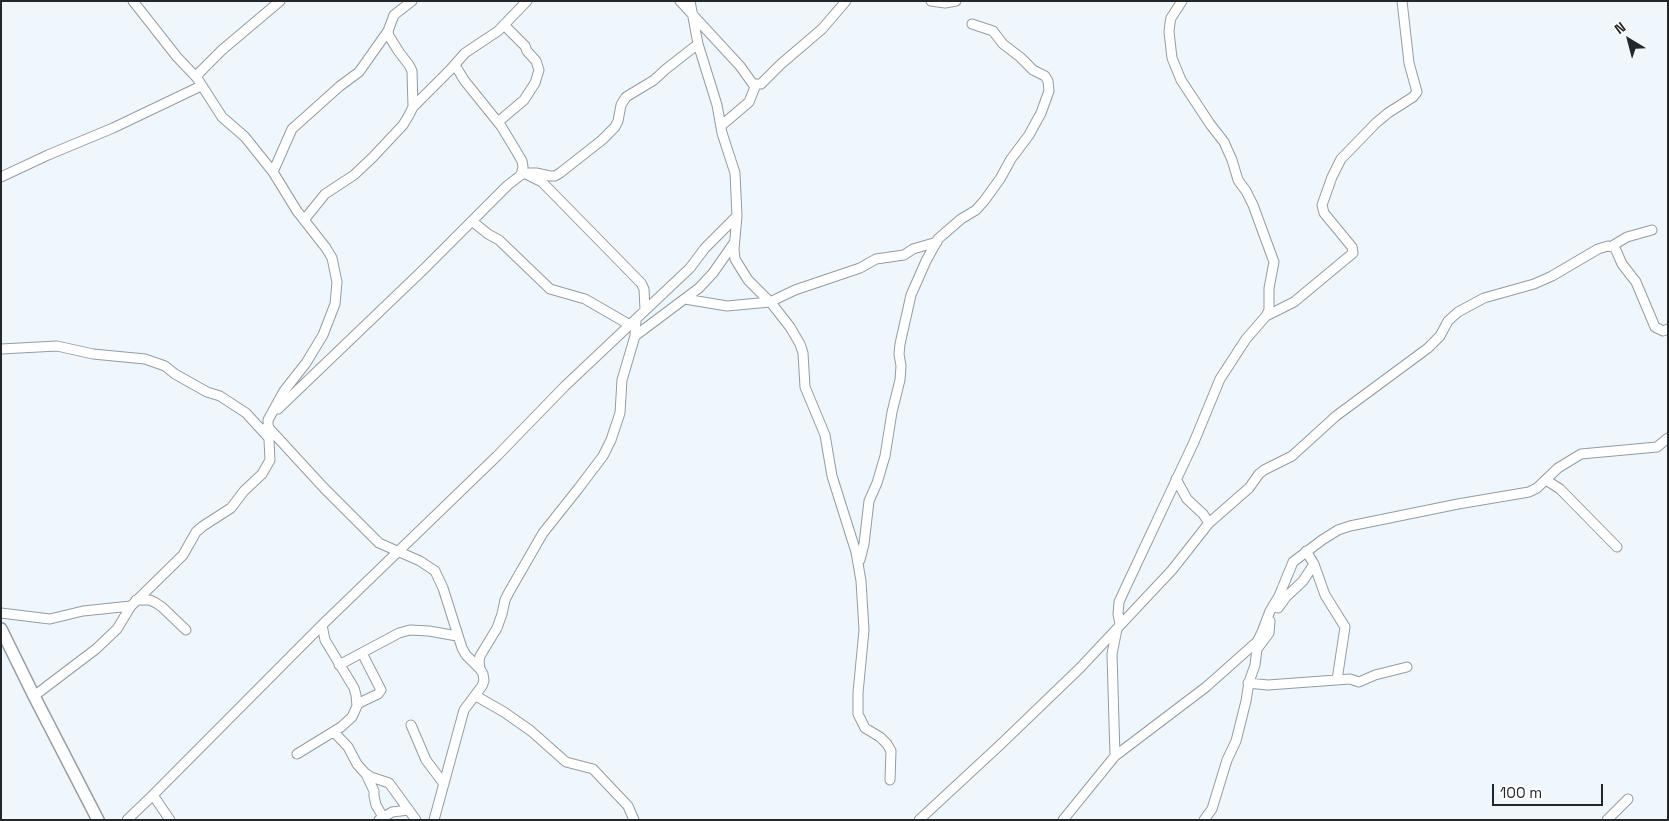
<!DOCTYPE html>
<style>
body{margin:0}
#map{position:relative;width:1669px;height:821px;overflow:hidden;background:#eff7fd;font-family:"Space Grotesk",sans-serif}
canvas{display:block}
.frame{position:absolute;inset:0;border:2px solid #24272a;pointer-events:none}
.north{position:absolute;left:1604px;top:15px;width:50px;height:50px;-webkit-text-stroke:4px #fff;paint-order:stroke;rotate:323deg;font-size:14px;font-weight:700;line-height:20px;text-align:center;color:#24272a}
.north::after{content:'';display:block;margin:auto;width:18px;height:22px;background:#24272a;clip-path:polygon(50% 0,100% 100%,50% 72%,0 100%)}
.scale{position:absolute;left:1492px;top:784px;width:111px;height:22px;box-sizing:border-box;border:2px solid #24272a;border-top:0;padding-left:6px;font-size:15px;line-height:18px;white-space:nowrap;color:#24272a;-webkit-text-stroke:4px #fff;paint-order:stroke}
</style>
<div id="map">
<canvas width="1669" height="821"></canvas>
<div class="frame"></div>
<div class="north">N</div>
<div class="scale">100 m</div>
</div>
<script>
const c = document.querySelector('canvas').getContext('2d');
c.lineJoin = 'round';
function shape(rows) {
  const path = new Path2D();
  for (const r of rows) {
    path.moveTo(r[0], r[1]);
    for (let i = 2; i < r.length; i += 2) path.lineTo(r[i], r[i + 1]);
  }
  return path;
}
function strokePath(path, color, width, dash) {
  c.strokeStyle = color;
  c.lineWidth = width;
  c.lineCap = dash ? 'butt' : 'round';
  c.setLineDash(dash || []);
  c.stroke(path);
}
const street = shape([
 [680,1,740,66,755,87,749,102,722,125],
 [690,1,698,44,717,105,722,133,735,173,737,216,734,249,735,259,748,280,772,304,790,327,800,344,803,353,805,387,825,435,832,476,856,552,861,581,864,630,858,693,858,714,865,728,880,737,887,744,891,751,890,780],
 [931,1,945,3,956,1],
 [455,65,464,80,501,126,515,149,522,161,523,167,521,175],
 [197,78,199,73,222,50,280,1],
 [753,84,761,84,781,64,822,29,846,1],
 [413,107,450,70,465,53,498,31,527,1],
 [498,122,524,100,535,83,539,70,536,61,527,51,525,46,504,25],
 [273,172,292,129,340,86,359,72,388,31],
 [528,175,542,182,641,283,644,289,645,310],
 [1,177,48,155,113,128,201,86],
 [304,220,325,194,354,175,373,157,403,125,409,115,413,107,412,71,409,65,399,52,389,36,388,31,394,15,412,1],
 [472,221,488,234,499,240,550,289,585,299,630,325],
 [1612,246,1627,237,1652,230],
 [685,299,727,306,770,302,795,290,860,268,876,259,904,255,913,249,937,242],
 [1266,316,1294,302,1353,253,1352,247,1324,213,1322,205,1332,177,1341,159,1376,123,1388,113,1413,97,1417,92,1409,63,1402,1],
 [635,336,699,288,713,273,734,243],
 [1,349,57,346,93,354,145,359,165,366,175,374,207,392,220,396,246,413,268,437],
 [278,409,424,269,508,185,521,175,528,173,536,173,550,176,555,176,560,173,602,140,615,127,618,121,621,105,626,97,654,80,666,69,698,44],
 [267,426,324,488,379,543,420,561,435,571,443,588,462,648,466,655,480,669,483,674,484,681,482,686,464,710,434,820],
 [1176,479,1187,499,1203,514,1209,523],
 [1546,480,1560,489,1617,547],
 [1306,551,1314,564,1325,595,1345,627,1337,680],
 [860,560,864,544,869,501,877,483,885,456,892,412,900,380,901,366,899,354,900,344,911,295,926,261,938,239,961,219,976,210,984,201,1000,179,1011,159,1029,135,1041,113,1049,91,1048,81,1045,76,1033,70,1020,57,1003,44,993,31,972,24],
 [136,600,150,600,156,603,162,607,186,630],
 [1278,608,1286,597,1303,581,1314,564],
 [1,613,50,619,83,611,131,606],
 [1120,624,1118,614,1119,602,1124,591,1194,442,1220,379,1246,339,1266,316,1269,310,1269,288,1274,262,1253,205,1246,191,1238,180,1232,160,1224,142,1210,124,1181,80,1172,58,1169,32,1170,23,1171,18,1182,1],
 [339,665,399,633,410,630,429,631,457,636],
 [480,669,479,661,480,656,497,628,502,614,505,600,509,592,543,533,578,489,603,456,611,440,620,413,622,380,635,336,636,320],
 [1248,683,1268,685,1350,679,1359,682,1375,675,1407,667],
 [34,696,96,649,117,629,131,606,183,555,196,532,203,526,231,508,244,491,262,474,270,460,268,420,284,391,306,363,323,335,335,304,337,282,332,258,326,248,297,211,273,172,245,137,222,117,197,78,177,57,133,1],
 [476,696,504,712,531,731,566,762,593,769,628,806,634,820],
 [357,704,378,694,381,690,362,653],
 [411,725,426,760,444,784],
 [334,732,348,747,357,764,365,773,371,777,389,783,416,820],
 [297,754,341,727,352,717,357,706,356,695,354,688,325,640,322,625],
 [1115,756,1206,687,1251,647,1257,642,1262,632,1270,611,1279,596,1293,562,1322,540,1338,530,1350,526,1458,504,1529,492,1537,488,1558,468,1581,454,1657,447,1668,438],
 [366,774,374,791,374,796,376,805,383,817],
 [153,795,170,820],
 [127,820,153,795,322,625,497,456,565,386,690,268,705,248,737,216],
 [379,820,392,812,409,810],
 [919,820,1000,745,1080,668,1172,570,1209,523,1249,488,1259,474,1264,470,1292,456,1336,416,1428,348,1440,336,1448,321,1458,312,1484,298,1534,284,1552,276,1598,249,1608,246,1615,248,1622,264,1636,282,1655,327,1663,331,1668,329],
 [1063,820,1115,756,1112,654,1117,629],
 [1204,820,1212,809,1227,760,1236,741,1246,701,1249,682,1255,665,1257,649,1269,633,1270,621],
 [1607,820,1628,799]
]);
const secondary = shape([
 [1,629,34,696,98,820]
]);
strokePath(street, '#939ca3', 11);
strokePath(secondary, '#939ca3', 14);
strokePath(street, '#fff', 9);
strokePath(secondary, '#fff', 11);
</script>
